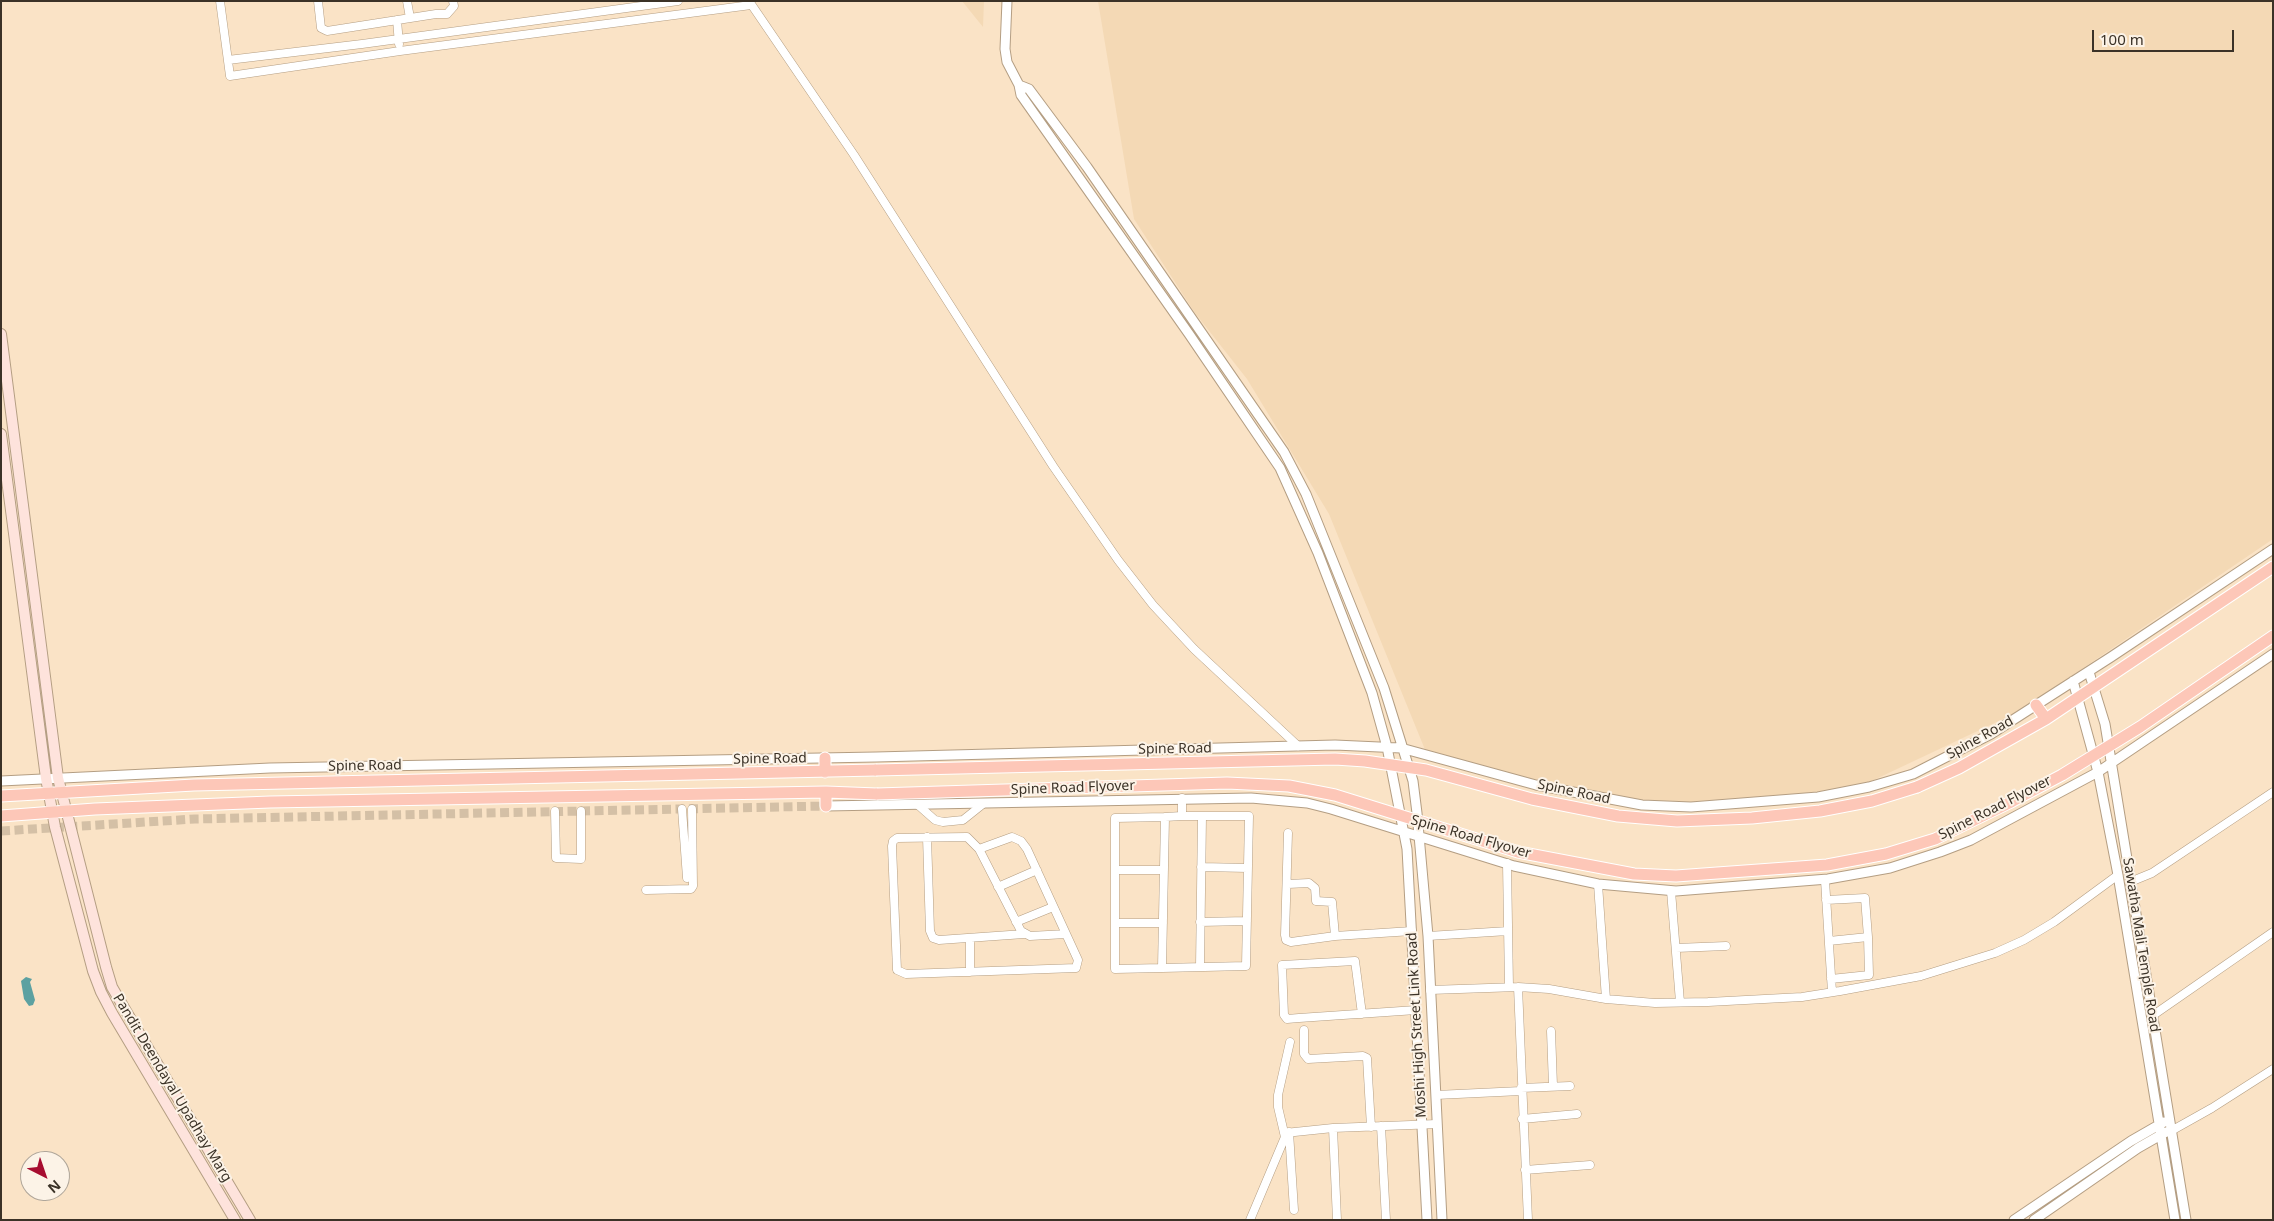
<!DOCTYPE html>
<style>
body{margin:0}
#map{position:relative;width:2274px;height:1221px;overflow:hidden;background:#fae3c6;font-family:"Noto Sans",sans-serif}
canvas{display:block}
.frame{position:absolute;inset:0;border:2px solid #3b3227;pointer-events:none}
.north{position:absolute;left:20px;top:1151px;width:50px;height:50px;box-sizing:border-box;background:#fcf3e7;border:1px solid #afa69a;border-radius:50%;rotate:139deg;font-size:14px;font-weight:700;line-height:20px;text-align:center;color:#3b3227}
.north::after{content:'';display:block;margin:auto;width:18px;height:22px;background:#a70d30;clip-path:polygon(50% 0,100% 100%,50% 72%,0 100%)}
.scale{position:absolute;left:2092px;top:30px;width:142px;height:22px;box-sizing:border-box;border:2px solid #3b3227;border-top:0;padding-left:6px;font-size:15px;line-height:18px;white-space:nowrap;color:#3b3227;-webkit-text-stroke:4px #fcf3e7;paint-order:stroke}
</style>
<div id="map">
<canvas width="2274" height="1221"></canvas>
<div class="frame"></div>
<div class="north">N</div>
<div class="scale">100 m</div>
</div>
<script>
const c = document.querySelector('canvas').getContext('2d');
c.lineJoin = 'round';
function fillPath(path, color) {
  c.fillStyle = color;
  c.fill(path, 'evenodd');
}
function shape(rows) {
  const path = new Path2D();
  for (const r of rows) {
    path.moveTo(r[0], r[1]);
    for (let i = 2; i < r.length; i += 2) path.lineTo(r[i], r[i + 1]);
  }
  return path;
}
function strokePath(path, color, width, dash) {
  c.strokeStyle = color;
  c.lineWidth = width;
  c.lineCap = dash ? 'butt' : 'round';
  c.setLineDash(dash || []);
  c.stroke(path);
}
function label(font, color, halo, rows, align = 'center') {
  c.font = font + ' "Noto Sans",sans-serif';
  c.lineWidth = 4;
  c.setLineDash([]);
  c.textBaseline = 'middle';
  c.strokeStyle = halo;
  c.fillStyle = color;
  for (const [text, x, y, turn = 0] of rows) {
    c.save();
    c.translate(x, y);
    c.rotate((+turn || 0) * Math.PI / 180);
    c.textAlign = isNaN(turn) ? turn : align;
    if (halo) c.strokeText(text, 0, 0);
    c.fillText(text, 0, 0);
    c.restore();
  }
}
fillPath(shape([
 [962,1,984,1,983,27],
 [1098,1,2273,1,2273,539,2020,711,1861,786,1679,809,1428,757,1329,514,1247,379,1195,313,1134,219]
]), '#f4d9b5');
fillPath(shape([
 [26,977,32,979,30,982,35,1000,33,1005,29,1006,24,999,21,981]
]), '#5ca1a1');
strokePath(shape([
 [1,831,195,819,826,806]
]), '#d4c0a6', 9, [9, 4.5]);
const minor = shape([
 [220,1,230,76,400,51,751,5],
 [318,1,321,28,327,31,436,14,447,14,454,6,453,1],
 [407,1,410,18],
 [749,1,854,155,1053,466,1118,560,1153,605,1194,649,1298,746],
 [397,20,399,44],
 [228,60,362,44,678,1],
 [1182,798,1182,816,1165,817,1162,968,1246,966,1249,816,1202,816],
 [918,805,935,820,943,822,963,820,983,804],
 [682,809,687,878],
 [555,811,556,858,581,859,581,811],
 [1182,816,1202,816,1200,967],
 [1288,833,1285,935,1286,940,1291,942,1335,936,1412,931],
 [927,837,930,931,933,938,939,940,1024,934],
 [979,849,1012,837,1021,841,1027,849,1078,960,1076,968,906,974,897,970,892,846,893,841,897,838,967,837,979,849,1021,931,1030,936,1066,934],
 [1507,863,1509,987],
 [1201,867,1248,868],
 [1115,870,1164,870],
 [1825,880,1832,992],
 [2130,882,2152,873,2273,792],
 [1288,884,1309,883,1315,888,1316,901,1332,902,1335,936],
 [1598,884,1606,999],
 [998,887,1037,870],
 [646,890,691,889,693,886,692,809],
 [1671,891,1680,1002],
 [1826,900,1865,898,1868,937,1869,975,1831,979],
 [1016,922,1053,907],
 [1200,922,1247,921],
 [1115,923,1163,923],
 [1428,936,1508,931],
 [970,938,970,972],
 [1829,941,1868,937],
 [1676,948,1726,946],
 [1162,968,1115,969,1115,818,1165,817],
 [1518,987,1528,1220],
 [1430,990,1518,987,1549,989,1606,999,1655,1003,1708,1002,1802,997,1840,991,1921,976,1995,953,2024,940,2054,922,2118,875],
 [1362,1014,1355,961,1282,965,1284,1015,1287,1019,1299,1018,1416,1010],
 [2152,1016,2273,932],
 [1304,1030,1304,1054,1308,1059,1363,1056,1367,1058,1371,1127],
 [1551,1031,1553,1086],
 [1521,1088,1570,1086],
 [1436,1095,1521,1091],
 [1522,1119,1577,1114],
 [1381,1126,1386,1220],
 [1333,1128,1337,1220],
 [2171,1131,2212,1108,2273,1069],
 [1289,1132,1294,1210],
 [1285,1133,1333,1128,1437,1124],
 [1525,1170,1590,1165],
 [1250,1220,1285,1137,1278,1107,1278,1095,1290,1042]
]);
const tertiary = shape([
 [1007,1,1005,49,1007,62,1019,85,1021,95,1189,334,1280,468,1318,553,1372,693,1387,747,1407,849,1427,1220],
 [1019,85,1029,89,1087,167,1284,452,1306,494,1384,688,1413,781,1417,813,1428,936,1442,1220],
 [2089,672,2105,724,2186,1220],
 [2073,681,2098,772,2118,875,2175,1220],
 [1,781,270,768,876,757,1335,745,1401,748,1536,785,1642,805,1691,807,1818,797,1869,787,1913,774,1991,734,2111,657,2273,549],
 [826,806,1251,798,1307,803,1331,809,1514,866,1598,884,1676,891,1828,879,1890,868,1940,852,1971,840,2098,772,2273,654],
 [2014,1220,2131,1141,2164,1122],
 [2034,1220,2138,1148,2166,1132]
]);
const secondary = shape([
 [1,334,58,778,106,967,112,987,123,1006,250,1220],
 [1,434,46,778,55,827,93,971,101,992,112,1013,235,1220]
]);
const primary = shape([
 [2036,705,2046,719],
 [825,758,825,772],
 [1917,787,1959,768,2046,719,2273,567],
 [826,792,826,806],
 [1,796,194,785,876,770],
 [2011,802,2062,775,2140,727,2273,636],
 [1,816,95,809,270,802,826,792,877,794]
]);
strokePath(minor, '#b49e83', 9);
strokePath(tertiary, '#b49e83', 11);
strokePath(secondary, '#b49e83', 12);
strokePath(primary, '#fff', 13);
strokePath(minor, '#fff', 8);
strokePath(tertiary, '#fff', 9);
strokePath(secondary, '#fee3dc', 10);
strokePath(primary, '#fdc7b8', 11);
const primaryBridge = shape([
 [876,770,1335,759,1365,761,1426,770,1532,799,1618,816,1677,821,1752,818,1820,811,1872,801,1917,787],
 [877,794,1227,783,1289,786,1335,795,1518,852,1634,874,1676,876,1827,865,1886,854,1935,839,2011,802]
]);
strokePath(primaryBridge, '#fff', 13, []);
strokePath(primaryBridge, '#fdc7b8', 11);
label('14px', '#3b3227', '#fcf3e7', [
 ["Spine Road",1980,738,-29],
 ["Spine Road",1175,749,-1],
 ["Spine Road",770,759,-1],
 ["Spine Road",365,766,-1],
 ["Spine Road Flyover",1073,788,-2],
 ["Spine Road",1574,792,12],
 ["Spine Road Flyover",1995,808,-27],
 ["Spine Road Flyover",1471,837,16],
 ["Sawatha Mali Temple Road",2141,945,81],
 ["Moshi High Street Link Road",1417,1025,-93],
 ["Pandit Deendayal Upadhay Marg",172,1088,59]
]);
</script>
